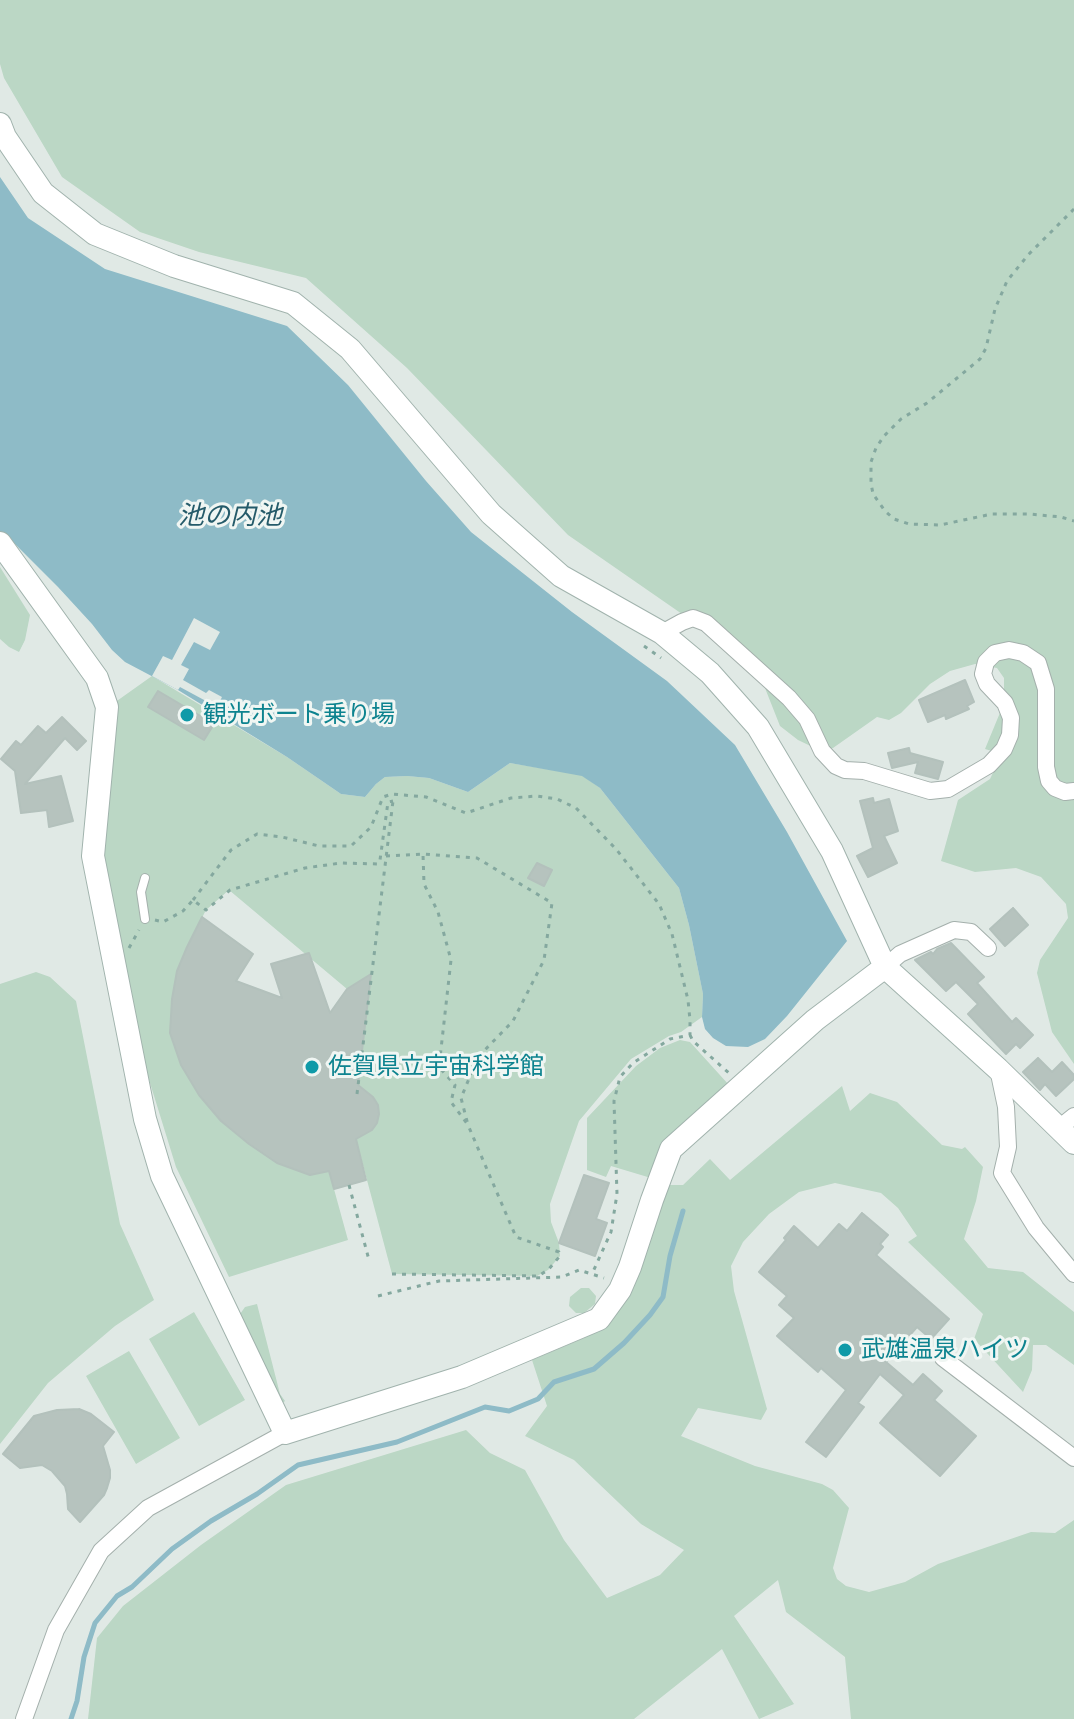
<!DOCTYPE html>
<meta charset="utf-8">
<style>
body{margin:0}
canvas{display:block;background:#e0e9e5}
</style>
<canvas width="1074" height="1719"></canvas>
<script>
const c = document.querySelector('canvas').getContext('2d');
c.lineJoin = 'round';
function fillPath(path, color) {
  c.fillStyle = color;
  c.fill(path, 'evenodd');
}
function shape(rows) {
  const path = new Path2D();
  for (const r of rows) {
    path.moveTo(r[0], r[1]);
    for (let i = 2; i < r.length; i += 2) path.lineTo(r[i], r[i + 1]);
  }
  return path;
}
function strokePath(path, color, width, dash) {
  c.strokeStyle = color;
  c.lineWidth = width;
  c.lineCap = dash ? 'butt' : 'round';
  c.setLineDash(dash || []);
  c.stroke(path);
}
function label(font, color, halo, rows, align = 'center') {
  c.font = font + ' "Open Sans","Noto Sans JP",sans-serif';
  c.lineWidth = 6;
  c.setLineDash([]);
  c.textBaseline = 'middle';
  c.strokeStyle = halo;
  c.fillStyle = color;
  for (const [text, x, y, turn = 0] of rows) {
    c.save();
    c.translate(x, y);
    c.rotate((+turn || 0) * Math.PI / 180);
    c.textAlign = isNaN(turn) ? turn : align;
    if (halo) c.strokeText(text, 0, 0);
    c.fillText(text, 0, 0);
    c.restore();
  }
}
fillPath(shape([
 [0,0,1074,0,1074,1064,1052,1032,1037,973,1040,960,1068,918,1066,904,1041,877,1016,868,975,872,941,861,958,800,990,779,1002,754,985,749,1004,703,1004,678,997,668,975,664,950,671,930,684,901,713,889,720,877,717,833,748,821,751,798,740,780,726,763,683,695,623,568,535,407,368,306,278,199,252,140,232,62,177,4,78,0,64],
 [0,567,30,615,25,640,19,652,9,647,0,639],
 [152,676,287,757,341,794,365,797,376,784,385,777,407,776,429,778,468,792,510,763,582,775,600,788,679,888,689,925,703,994,702,1017,681,1032,669,1036,631,1059,579,1121,550,1204,551,1222,559,1243,560,1256,548,1270,537,1276,392,1274,355,1135,377,1105,373,1097,358,1085,371,975,347,989,229,890,206,910,187,947,177,971,172,999,170,1033,181,1065,199,1095,221,1121,249,1144,277,1163,310,1175,329,1171,348,1240,229,1277,176,1167,116,973,103,887,103,803,114,703],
 [36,972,50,977,76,1001,120,1224,154,1300,115,1326,48,1383,0,1444,0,984],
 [680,1040,690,1042,729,1085,651,1178,611,1166,606,1177,587,1170,587,1118,636,1066,660,1048],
 [842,1086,850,1111,870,1093,897,1102,942,1145,962,1149,965,1147,983,1167,976,1201,964,1239,988,1268,1023,1272,1074,1312,1074,1365,1046,1345,1033,1345,1032,1370,1023,1392,974,1339,983,1314,908,1242,917,1236,898,1208,881,1193,835,1183,799,1192,769,1214,743,1242,731,1266,734,1291,767,1409,761,1420,698,1408,681,1436,755,1466,822,1484,833,1490,849,1508,833,1568,837,1579,846,1586,869,1592,905,1582,938,1564,1031,1532,1055,1533,1074,1520,1074,1719,851,1719,845,1657,786,1612,778,1580,734,1616,794,1704,759,1719,722,1649,634,1719,88,1719,97,1638,123,1606,201,1545,286,1485,466,1430,490,1453,525,1470,564,1540,607,1598,660,1575,684,1550,641,1524,574,1460,525,1436,547,1406,532,1360,584,1338,628,1296,667,1185,683,1185,710,1159,730,1180],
 [581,1288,589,1288,596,1296,595,1304,584,1313,576,1313,569,1306,570,1297],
 [257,1304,280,1394,285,1401,280,1405,238,1317,245,1307],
 [194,1312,245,1400,199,1426,149,1339],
 [129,1351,180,1438,136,1464,86,1376]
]), '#bbd7c5');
fillPath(shape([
 [0,177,28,218,105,269,287,326,348,385,426,481,471,532,572,612,667,681,735,745,787,832,847,941,787,1016,765,1039,748,1047,726,1046,713,1038,705,1029,702,1017,703,994,689,925,679,888,600,788,582,776,510,763,468,792,429,778,407,776,385,777,376,784,365,797,341,794,287,757,178,690,125,662,112,650,92,624,58,587,14,543,0,532]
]), '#8ebbc7');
fillPath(shape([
 [194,618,220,632,210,650,194,642,181,665,189,669,183,680,206,693,209,690,222,697,217,707,180,687,178,690,152,676,163,656,172,660]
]), '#e0e9e5');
strokePath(shape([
 [71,1719,77,1701,84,1657,95,1623,117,1596,132,1587,172,1549,211,1521,257,1494,298,1465,397,1442,485,1407,509,1411,538,1399,554,1382,594,1369,624,1343,650,1315,663,1297,670,1256,683,1211]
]), '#8ebbc7', 5);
const building = shape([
 [965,680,974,702,967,706,969,709,946,719,945,715,928,722,919,700,965,680],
 [158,691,214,724,204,740,148,707,158,691],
 [62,717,86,741,77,750,65,738,25,784,61,776,73,821,49,827,47,810,21,813,15,771,1,759,16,741,21,745,38,726,46,733,62,717],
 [909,748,910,753,943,762,938,779,915,773,918,762,892,768,888,753,909,748],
 [873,798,874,803,889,799,898,831,884,836,897,863,868,877,857,856,873,848,860,801,873,798],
 [537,863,552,870,544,886,528,878,537,863],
 [1013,908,1028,925,1005,946,990,929,1013,908],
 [202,917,253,954,236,981,282,998,271,964,309,953,330,1013,347,989,371,974,358,1085,373,1097,378,1105,379,1114,377,1123,372,1130,356,1139,366,1180,334,1189,329,1171,310,1175,277,1163,249,1144,221,1121,199,1095,181,1065,170,1033,172,999,177,971,187,947,202,917],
 [951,943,984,977,977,983,1012,1022,1016,1018,1033,1035,1020,1048,1016,1044,1006,1054,968,1014,978,1004,956,982,946,991,915,960,931,952,933,954,937,949,951,943],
 [1038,1058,1052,1072,1062,1062,1074,1075,1074,1079,1056,1096,1045,1084,1040,1090,1023,1072,1038,1058],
 [584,1175,609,1183,596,1219,607,1223,595,1256,559,1243,584,1175],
 [862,1213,888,1235,880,1244,883,1247,876,1255,949,1319,931,1339,917,1327,886,1362,913,1385,923,1374,942,1391,934,1400,976,1436,940,1476,880,1423,904,1395,880,1374,858,1403,864,1407,826,1457,806,1442,846,1390,821,1368,818,1372,777,1336,794,1318,779,1305,787,1296,759,1272,786,1240,784,1238,794,1226,818,1248,839,1224,847,1231,862,1213],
 [79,1409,91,1414,114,1432,103,1446,110,1470,110,1478,107,1488,104,1495,80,1522,68,1509,67,1494,65,1486,52,1471,42,1465,20,1468,3,1454,34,1416,57,1410,79,1409]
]);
fillPath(building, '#b6c3be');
strokePath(building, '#b3c1bc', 2);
const lane = shape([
 [145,878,141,892,145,919]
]);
const street = shape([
 [662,633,682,622,693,618,706,623,789,698,807,719,822,751,836,766,845,770,864,771,930,791,948,789,989,765,1004,749,1010,735,1011,718,1005,703,987,684,983,674,986,662,995,653,1009,650,1023,653,1038,663,1046,689,1046,767,1049,781,1055,788,1065,792,1074,791],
 [885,967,900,954,954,930,971,932,988,948],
 [998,1069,1006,1107,1008,1147,1002,1173,1036,1228,1074,1274],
 [1059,1128,1074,1116],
 [943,1358,1074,1458],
 [24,1719,56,1630,101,1551,148,1508,285,1433]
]);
const secondary = shape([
 [0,124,5,137,43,193,95,234,174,266,293,303,350,349,491,514,561,576,662,633,710,673,758,727,832,851,885,967,998,1069,1074,1143],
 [0,543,97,678,107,707,93,856,145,1119,162,1176,285,1433,462,1377,599,1319,620,1290,630,1267,652,1200,671,1149,815,1020,885,967]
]);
strokePath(lane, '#a4b0ac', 10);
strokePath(street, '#a4b0ac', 18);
strokePath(secondary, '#a1b3ad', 24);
strokePath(shape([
 [1074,209,1028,255,1007,281,995,309,986,348,980,359,927,403,901,419,884,436,876,448,871,462,871,483,873,494,885,511,894,519,909,524,940,525,992,514,1029,514,1061,517,1074,521],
 [644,646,661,658],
 [386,856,423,854,477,858,552,903,544,960,513,1021,478,1057,461,1098,468,1125,451,1102,455,1085,439,1067,451,960,438,912,424,884,423,854],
 [193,900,231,850,257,834,282,837,319,846,351,846,371,827,383,797,392,794,426,797,466,813,511,798,537,796,557,799,576,808,616,849,659,904,672,934,688,1000,690,1020,690,1035,670,1039,633,1063,620,1077,614,1101,617,1194,611,1232,592,1274],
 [155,920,163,922,183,911,193,900,206,910,230,890,305,868,341,863,378,864,380,860,388,802,393,801],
 [129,948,139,930],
 [690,1035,693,1041,730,1074],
 [357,1094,393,801],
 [349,1185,369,1260],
 [392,1274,538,1276,548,1270,560,1256,559,1252,516,1237,468,1125],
 [378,1296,439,1281,562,1277,579,1270,604,1278]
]), '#84a89f', 3, [4, 6]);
strokePath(lane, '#fff', 8);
strokePath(street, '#fff', 16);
strokePath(secondary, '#fff', 22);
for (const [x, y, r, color] of [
 [187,715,8,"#0f9aa8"],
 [312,1067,8,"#0f9aa8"],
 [845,1350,8,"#0f9aa8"]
]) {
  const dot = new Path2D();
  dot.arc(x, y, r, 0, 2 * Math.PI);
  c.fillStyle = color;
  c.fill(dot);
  strokePath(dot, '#f0f6f3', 3);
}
label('24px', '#0d838f', '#f0f6f3', [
 ["観光ボート乗り場",203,715],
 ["佐賀県立宇宙科学館",328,1067],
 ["武雄温泉ハイツ",861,1350]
], 'left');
label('italic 26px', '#255b6a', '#f0f6f3', [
 ["池の内池",230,517]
]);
</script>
